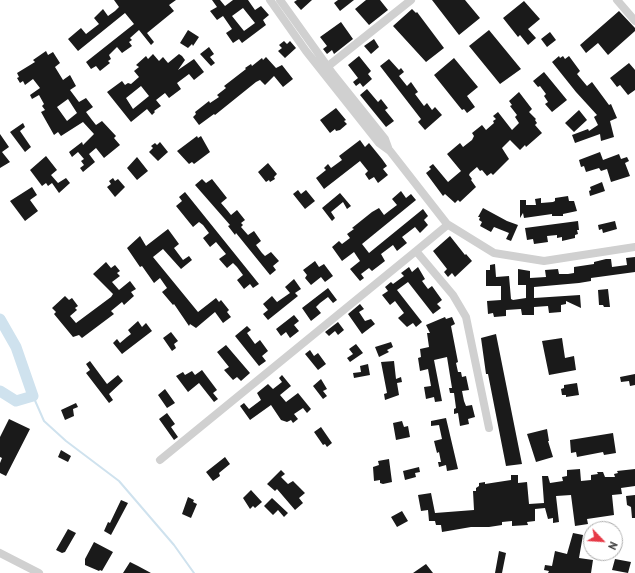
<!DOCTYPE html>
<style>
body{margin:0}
#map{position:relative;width:635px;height:573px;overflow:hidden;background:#fff;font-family:"PT Sans",sans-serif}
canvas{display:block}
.north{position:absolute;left:583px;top:521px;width:40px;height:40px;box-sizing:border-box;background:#fff;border:1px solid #adadad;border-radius:50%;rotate:115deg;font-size:11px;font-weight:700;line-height:16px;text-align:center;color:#333}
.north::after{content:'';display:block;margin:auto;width:14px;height:18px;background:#e63946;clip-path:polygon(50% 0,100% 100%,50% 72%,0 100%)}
</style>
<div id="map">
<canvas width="635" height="573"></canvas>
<div class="north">N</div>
</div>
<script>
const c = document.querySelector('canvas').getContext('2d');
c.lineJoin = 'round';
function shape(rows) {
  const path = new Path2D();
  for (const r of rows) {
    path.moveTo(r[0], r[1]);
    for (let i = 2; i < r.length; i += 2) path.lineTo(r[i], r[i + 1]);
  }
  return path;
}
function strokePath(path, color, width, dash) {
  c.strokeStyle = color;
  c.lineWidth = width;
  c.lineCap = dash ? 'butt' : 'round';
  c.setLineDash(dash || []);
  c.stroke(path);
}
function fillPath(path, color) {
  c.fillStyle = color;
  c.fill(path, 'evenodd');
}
strokePath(shape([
 [33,396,44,421,66,441,119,481,174,545,194,573]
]), '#cfe2ee', 2);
strokePath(shape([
 [0,319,16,347,33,396,16,401,0,391]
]), '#cfe2ee', 11);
fillPath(shape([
 [114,0,176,0,169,5,174,11,147,33,154,42,151,45,139,30,130,38,132,40,129,42,132,46,122,53,117,47,109,55,111,59,108,61,110,63,100,71,96,66,91,69,86,62,134,24,125,13,78,51,68,39,81,28,86,34,99,24,94,18,103,9,108,16,115,11,119,7],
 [212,0,220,0,225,6,233,0,248,0,255,10,261,6,269,15,263,20,266,25,242,43,239,39,233,43,226,33,232,29,223,16,217,20,210,11,217,7],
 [243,8,255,23,244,31,232,16],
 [297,0,312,0,301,10,294,2],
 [338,0,354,0,340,11,334,3],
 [366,0,380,0,388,10,369,25,355,9],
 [432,0,465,0,480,18,459,35],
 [524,1,540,19,528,29,536,38,528,45,520,35,518,37,503,18],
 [412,9,416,13,417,12,444,48,426,62,393,26],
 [619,11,635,28,635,31,608,55,598,43,586,53,580,45],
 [341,22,353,39,334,54,332,50,327,54,323,49,327,46,320,37],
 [188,30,199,37,193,46,192,44,188,48,180,43],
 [489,30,521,69,500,84,469,46],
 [550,32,556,40,547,47,541,39],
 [374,39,379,47,371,54,364,46],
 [284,41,287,44,290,41,296,48,285,58,278,51,282,48,279,45],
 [209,47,214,54,210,57,215,63,211,66,200,54],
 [46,51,48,55,53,52,60,63,55,67,63,80,70,75,76,86,70,90,79,102,86,98,93,107,86,112,92,120,96,125,102,121,116,136,114,138,120,145,104,158,96,148,89,154,95,162,83,172,80,168,84,165,81,161,84,159,78,152,72,157,69,152,82,142,83,145,94,134,83,122,61,136,58,132,54,135,41,112,45,110,42,106,44,104,39,95,32,99,30,95,40,88,33,79,25,85,23,81,20,83,17,78,19,77,17,73,35,62,33,60],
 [68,99,77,113,67,121,57,107],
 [153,54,159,61,163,57,168,63,179,54,182,56,185,60,178,70,194,59,204,72,194,80,189,74,177,83,181,89,169,98,165,93,156,100,161,106,154,111,155,112,152,115,147,109,131,122,107,92,122,81,125,85,128,83,131,84,139,77,134,71,139,67,136,65,146,56,148,59],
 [141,86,149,96,133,109,126,98],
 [359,56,371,71,368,74,372,79,363,87,360,83,356,86,353,82,358,78,348,65],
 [559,56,560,58,563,56,565,59,569,56,580,71,577,74,587,86,592,82,609,105,611,104,617,118,610,121,614,137,601,141,600,134,575,143,572,135,588,129,589,131,598,125,594,117,597,115,576,92,552,62],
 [266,57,276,68,282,65,293,79,283,87,274,76,265,85,260,80,256,82,215,115,214,114,199,125,193,117,196,114,195,112,209,101,210,103,219,97,217,95,226,88,224,86,246,69,245,68,251,64,252,66,262,58,263,60],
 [454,58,478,87,467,96,475,107,467,113,464,109,462,110,434,75],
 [389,59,399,70,401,68,404,72,399,76,407,86,411,82,418,92,415,94,424,106,427,103,432,110,435,107,442,115,425,130,418,122,421,119,380,66],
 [629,63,635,70,635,90,628,95,620,85,617,87,610,78],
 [544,72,567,100,552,112,545,104,548,102,544,96,546,94,540,86,538,87,533,81],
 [367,89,378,102,381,99,388,108,385,110,394,121,386,127,360,95],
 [519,92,532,109,529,112,536,119,535,120,537,123,535,125,542,133,526,147,525,145,520,150,510,140,502,148,509,159,493,175,491,173,487,176,482,170,480,171,477,167,470,173,469,175,472,179,471,180,476,187,460,202,458,200,455,203,445,194,443,196,426,173,431,169,429,167,433,164,448,182,461,171,447,154,460,143,463,147,472,140,474,136,472,133,482,125,486,130,494,123,493,121,496,119,493,116,498,112,512,130,519,123,515,117,517,115,510,106,512,105,509,101],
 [336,108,346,120,344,121,347,124,340,130,336,131,335,129,330,133,320,120],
 [579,110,587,120,574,132,565,123],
 [23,123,25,127,20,131,31,147,25,152,10,132],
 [0,134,9,147,2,152,10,162,0,168],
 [197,136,198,138,201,136,210,152,194,164,192,162,189,164,177,151],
 [360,140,365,147,369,143,382,159,387,166,383,169,388,175,378,183,374,177,369,180,365,174,368,171,360,161,324,189,316,178,326,170,324,168,328,164,331,168,342,160,339,156],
 [160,142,168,152,158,161,149,152,153,148,151,146,155,143,157,145],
 [600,152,603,160,619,154,621,159,627,157,629,161,625,163,630,176,611,182,607,169,601,171,599,168,586,172,584,166,581,167,579,160],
 [46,156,57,170,51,175,58,183,66,178,70,183,59,193,52,183,48,186,46,183,42,186,30,170],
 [137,157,148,171,137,180,127,168],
 [268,163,277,174,274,177,275,179,270,182,269,180,266,182,258,172],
 [113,178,115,181,118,179,125,187,115,197,107,187,111,184,109,181],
 [202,179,206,183,212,179,227,198,221,203,227,210,231,215,237,210,245,220,241,223,243,225,241,227,248,235,254,231,261,241,256,245,262,253,265,256,271,252,279,261,273,266,276,270,270,275,236,233,235,235,228,226,230,225,195,185],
 [602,182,605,191,590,196,589,191,591,190,590,187],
 [32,187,37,195,30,200,38,211,25,221,10,201],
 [298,190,301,194,306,190,315,201,305,209,293,194],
 [401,191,406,198,411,194,416,200,362,244,369,253,423,209,428,216,424,220,428,225,420,233,415,227,402,237,407,243,397,251,393,245,381,254,385,261,372,271,369,268,361,274,364,278,360,281,350,269,360,261,354,252,342,261,332,247,339,241,342,244,350,238,347,234,354,229,352,228,372,212,379,208,384,215,389,211,397,205,392,199],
 [185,192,259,284,253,288,250,284,244,289,237,280,243,275,237,267,233,263,227,268,219,259,226,254,216,242,210,247,203,238,209,233,203,225,199,222,193,227,176,206,182,201,179,197],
 [340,193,351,206,347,209,343,202,331,212,335,218,332,221,322,208],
 [568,196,569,201,574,201,577,211,563,214,563,216,552,216,552,214,524,218,523,213,520,218,520,200,526,200,526,205,536,205,535,199,541,198,541,203,553,202,555,201,555,198],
 [483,208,507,221,518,225,511,241,506,239,509,233,494,227,491,232,480,226,482,222,479,220,480,217,478,217],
 [578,221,579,230,577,230,578,234,575,235,575,238,562,241,562,237,557,238,557,235,547,236,548,242,534,244,533,239,527,240,525,228],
 [615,221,617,229,603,233,602,229,599,230,598,225],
 [168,229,179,244,174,248,183,260,189,256,192,260,181,269,163,249,153,257,198,312,216,298,219,302,221,300,229,310,227,312,231,317,223,323,215,312,196,328,190,324,189,326,174,304,173,305,162,292,167,288,160,278,154,283,142,266,140,267,127,248,140,236,146,246],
 [450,236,465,255,466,254,472,261,455,277,452,273,448,277,444,272,447,269,433,251],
 [635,257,635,272,591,278,591,281,579,283,534,287,534,298,580,295,581,308,566,301,566,304,561,305,561,312,549,313,548,306,534,307,534,315,522,315,521,309,506,310,506,316,494,317,493,313,488,314,487,301,501,300,501,286,486,286,486,270,490,270,490,265,495,264,496,277,509,276,511,299,513,300,526,298,526,285,518,285,518,269,530,271,530,278,546,277,545,270,558,269,559,274,568,274,574,273,574,267,594,264,594,262,606,259,611,259,612,267,627,265,626,258],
 [315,261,319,267,324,264,333,276,325,282,321,277,311,285,305,278,307,275,303,270],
 [106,262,111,268,115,265,120,271,117,273,120,276,112,282,119,290,130,281,136,289,131,292,134,296,124,305,122,302,111,311,114,314,82,338,79,335,73,337,54,314,56,312,52,308,65,296,69,300,72,298,78,306,75,308,77,310,70,316,76,323,111,297,113,294,93,274],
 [409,267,412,272,418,267,425,279,422,281,428,289,432,286,442,300,437,304,441,308,433,314,408,282,397,290,422,322,416,327,413,323,407,327,398,318,404,313,395,301,390,305,382,295,388,291,385,287,391,282,393,284,404,276,401,273],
 [294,279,301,289,295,293,298,296,268,320,263,314,268,310,263,304,272,296,277,302,290,293,285,287],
 [328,288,337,300,333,303,328,297,320,303,316,307,321,313,311,321,302,308],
 [608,289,610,307,604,307,603,305,599,305,598,290],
 [360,304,364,309,359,312,365,321,371,319,375,324,362,334,348,314],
 [294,315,299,321,294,325,299,331,290,338,286,332,281,336,276,329],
 [445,317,446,319,452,317,455,324,451,326,458,362,456,363,458,372,461,372,462,377,466,376,469,390,462,391,464,401,466,406,472,405,475,417,468,419,469,424,460,426,458,413,454,414,454,409,456,408,454,393,450,393,449,388,452,388,447,357,434,360,442,401,435,402,434,397,426,399,424,387,431,386,428,369,420,371,418,358,421,357,420,349,429,347,427,333,430,333,426,325],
 [138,321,142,327,146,323,152,331,122,354,113,343,117,339,120,343,127,337,131,334,128,330],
 [338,322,344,330,338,335,335,331,329,336,325,332],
 [247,326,251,330,247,333,255,344,260,340,268,351,262,356,266,361,259,366,235,336],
 [171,332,178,341,174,344,176,348,172,351,163,338],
 [496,334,522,464,506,466,488,374,486,374,481,338],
 [562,338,565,358,574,356,576,370,549,375,542,341],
 [391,342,393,347,387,350,389,352,379,357,375,347],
 [356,344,363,353,350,362,347,358,353,354,349,349],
 [226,345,250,373,241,381,237,377,233,380,224,370,229,367,217,352],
 [310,350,314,356,318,353,326,364,318,370,305,354],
 [90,361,107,384,118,375,123,381,109,394,113,400,109,403,86,373,90,370,86,364],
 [394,361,396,379,401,377,402,382,397,383,399,395,385,400,384,394,387,393,381,362],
 [368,364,370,375,354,378,353,373,361,372,360,366],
 [202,370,217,390,213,393,218,399,214,402,199,383,188,392,176,376,183,372,185,375,192,371,195,375],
 [635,374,635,385,630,386,629,381,621,382,620,377],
 [282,375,291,386,280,395,286,402,298,393,311,409,307,413,303,408,294,414,298,419,293,423,291,420,287,422,281,420,271,405,250,420,240,406,244,403,249,409,261,400,257,393,268,384,273,389,282,382,279,378],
 [321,379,327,389,323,391,327,396,323,399,313,386],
 [577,383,579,395,566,397,566,395,562,395,561,389,564,388,564,385],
 [165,389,175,403,167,408,158,395],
 [76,403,78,407,73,409,74,416,65,420,61,410],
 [167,413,175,424,171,427,178,437,174,440,159,419],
 [446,418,458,469,447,471,446,465,439,467,438,462,441,462,439,452,437,453,434,441,442,439,439,425,431,426,431,421],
 [9,419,30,429,6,476,0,473,0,463,2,458,0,457,0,437],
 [402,421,404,427,408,426,410,437,396,440,393,423],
 [321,427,332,443,327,447,325,444,323,445,314,432],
 [547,429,549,441,548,441,553,457,536,462,527,434],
 [613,433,616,453,604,455,603,452,577,457,576,452,571,453,570,440],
 [61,450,71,456,68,462,58,457],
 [225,457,230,464,219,473,220,476,213,481,206,472],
 [389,459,392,482,383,484,380,483,380,480,374,481,373,467,379,465,378,461],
 [419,467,420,472,415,473,416,477,405,480,403,471],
 [580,469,581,481,591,480,591,475,598,474,597,472,603,472,605,477,615,477,614,474,618,473,617,471,635,469,635,486,621,488,622,494,612,495,614,515,587,519,588,524,575,526,571,495,556,496,559,522,553,523,553,518,548,519,545,508,535,509,535,521,527,522,528,525,512,526,512,521,502,522,502,525,489,527,471,527,442,532,441,525,436,525,435,521,429,521,428,510,421,511,418,495,431,493,435,513,474,510,473,491,476,491,476,488,479,486,479,483,485,482,485,484,511,480,511,475,518,475,518,483,527,482,529,504,544,503,542,476,548,476,550,483,563,481,562,477,567,476,567,470],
 [281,470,285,474,281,477,288,484,293,481,305,493,299,498,303,503,295,510,277,489,275,491,267,484],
 [251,490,262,502,255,508,253,506,250,509,243,498],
 [635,495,635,518,632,518,631,507,627,505,626,496],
 [188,497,194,500,193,502,197,504,191,518,182,514],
 [272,498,288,513,284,517,278,510,273,515,264,506],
 [121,500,128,503,111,535,104,531,108,522,110,523],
 [402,511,408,521,397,527,391,517],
 [68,529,76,533,65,552,62,553,56,550],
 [573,533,583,535,579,558,593,560,591,573,548,573,549,571,544,570,545,565,552,566,555,551,567,554],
 [94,542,113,552,102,571,100,570,99,571,85,565,85,559],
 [499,551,506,553,502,573,495,573],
 [615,559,631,562,628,573,612,570],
 [130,562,138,566,151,573,123,573],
 [426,564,433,573,413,573]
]), '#1a1a1a');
strokePath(shape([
 [280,0,333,74,385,139,389,150],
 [617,0,635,21],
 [327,67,411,0],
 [447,224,494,253,544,261,635,247],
 [416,251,453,295,466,317,489,428],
 [160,460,416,251,445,227,447,224,390,151,379,143,306,51,270,0],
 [0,553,39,573]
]), '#d0d0d0', 8);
</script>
